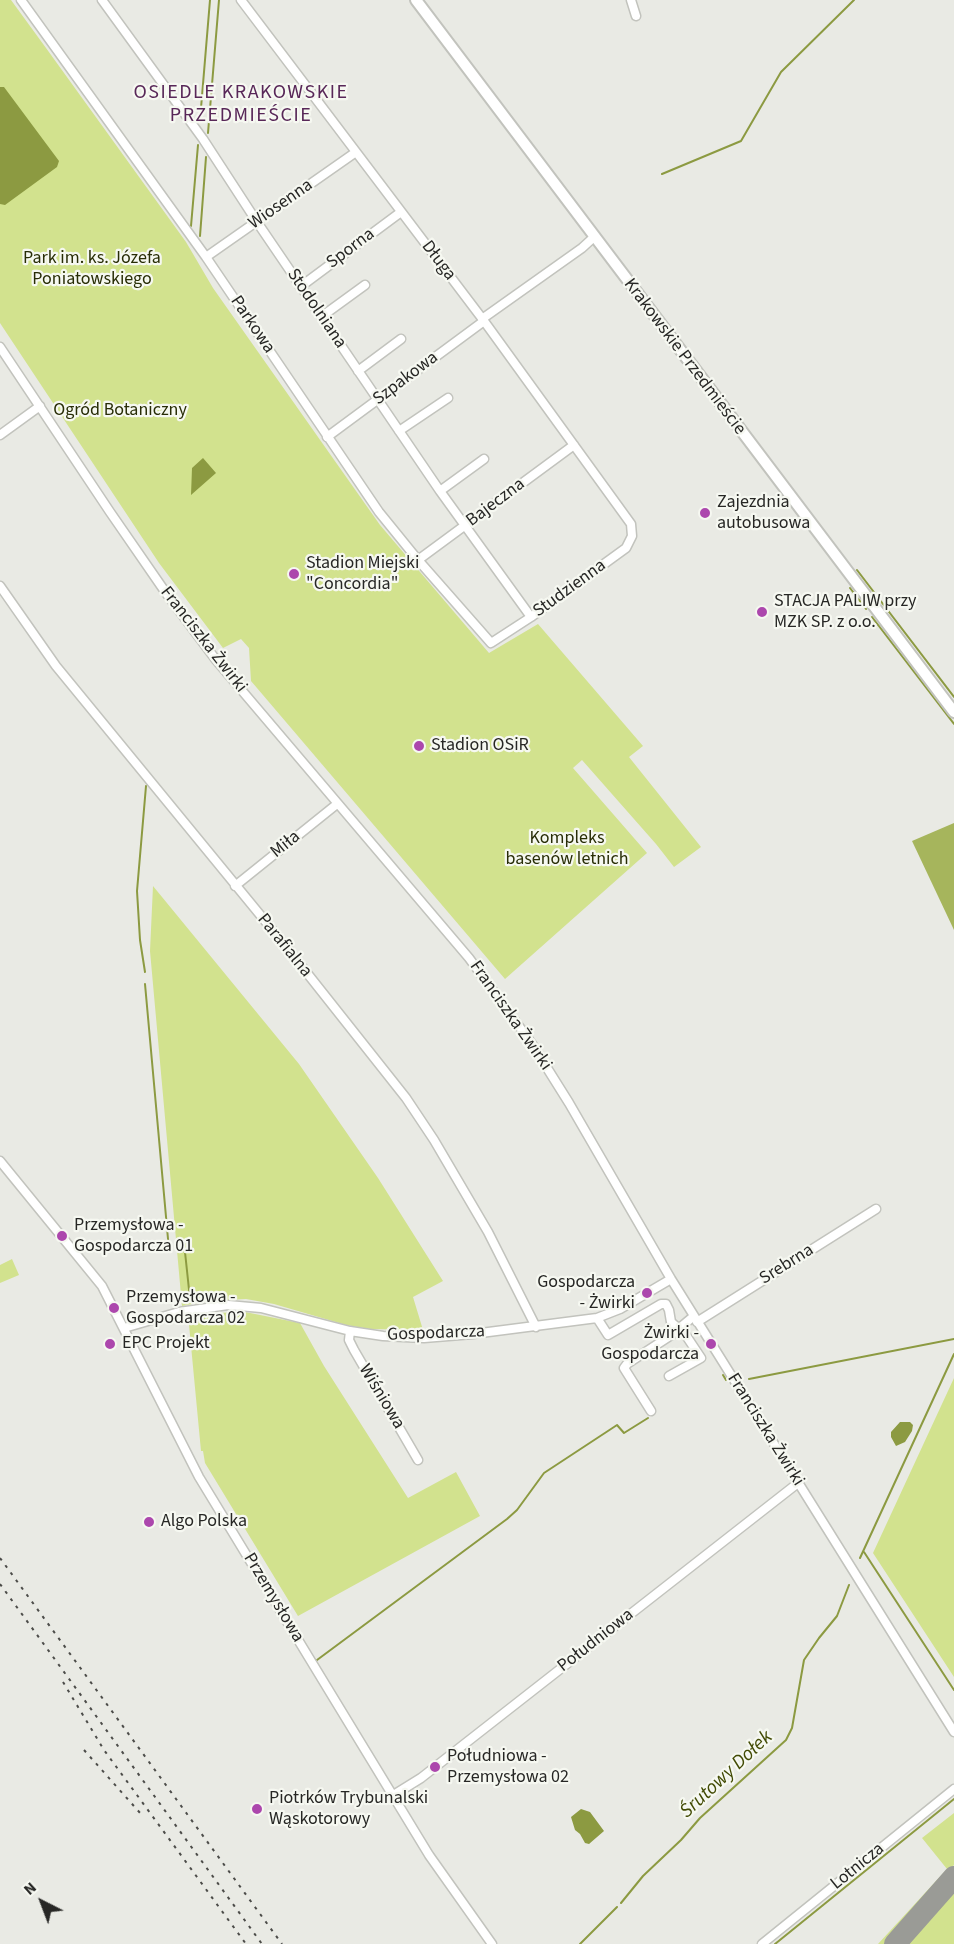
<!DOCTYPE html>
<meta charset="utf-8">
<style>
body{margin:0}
#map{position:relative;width:954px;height:1944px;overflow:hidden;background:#e9eae4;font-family:"Source Sans 3",sans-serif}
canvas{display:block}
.north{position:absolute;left:12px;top:1872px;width:60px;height:60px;-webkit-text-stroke:4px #f6f8f1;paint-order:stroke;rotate:318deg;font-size:16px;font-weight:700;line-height:24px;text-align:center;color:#272725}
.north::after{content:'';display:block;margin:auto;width:21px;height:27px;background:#272725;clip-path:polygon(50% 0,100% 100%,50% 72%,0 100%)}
</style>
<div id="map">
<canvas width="954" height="1944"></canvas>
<div class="north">N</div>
</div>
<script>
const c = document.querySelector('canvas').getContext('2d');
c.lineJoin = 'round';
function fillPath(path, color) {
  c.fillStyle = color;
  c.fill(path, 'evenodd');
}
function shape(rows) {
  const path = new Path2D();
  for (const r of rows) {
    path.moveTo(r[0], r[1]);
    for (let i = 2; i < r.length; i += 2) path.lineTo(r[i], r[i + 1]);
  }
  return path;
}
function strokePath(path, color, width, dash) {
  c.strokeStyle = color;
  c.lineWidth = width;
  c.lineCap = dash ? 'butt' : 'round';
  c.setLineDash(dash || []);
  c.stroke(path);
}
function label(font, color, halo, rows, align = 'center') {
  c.font = font + ' "Source Sans 3",sans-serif';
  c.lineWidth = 4.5;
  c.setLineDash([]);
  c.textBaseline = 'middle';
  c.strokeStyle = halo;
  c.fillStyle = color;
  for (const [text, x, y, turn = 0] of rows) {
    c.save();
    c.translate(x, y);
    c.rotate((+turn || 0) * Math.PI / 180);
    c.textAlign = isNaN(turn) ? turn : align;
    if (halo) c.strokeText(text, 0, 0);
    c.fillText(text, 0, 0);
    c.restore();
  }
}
fillPath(shape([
 [0,0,11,0,46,48,186,242,213,288,380,525,489,653,538,624,643,746,629,757,701,847,674,867,656,844,582,760,573,768,647,853,505,979,251,681,249,648,241,639,223,648,159,563,0,323],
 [153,886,299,1064,378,1178,443,1281,413,1297,423,1330,370,1329,346,1325,274,1304,246,1299,207,1301,182,1306,150,951],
 [12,1259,19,1275,0,1283,0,1265],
 [245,1312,300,1323,324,1366,408,1498,456,1472,480,1516,298,1616,205,1463,203,1451,201,1451,188,1314],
 [954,1378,954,1677,873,1553],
 [954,1813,954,1865,888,1944,878,1944,947,1869,922,1838],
 [954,1883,954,1944,901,1944]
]), '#d2e28e');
fillPath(shape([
 [954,823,954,930,912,841]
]), '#a6b55c');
fillPath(shape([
 [0,87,4,87,59,161,57,167,5,205,0,204],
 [203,458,216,473,191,495,192,468],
 [900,1422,910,1422,913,1425,912,1431,905,1442,896,1446,891,1437,891,1432],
 [581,1809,590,1812,604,1831,589,1844,585,1843,580,1834,575,1830,571,1817]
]), '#8c9a41');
strokePath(shape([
 [200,120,210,0],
 [208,133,219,0],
 [662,174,741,141,781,72,854,0],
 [191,226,198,145],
 [200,236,206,157],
 [857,570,954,697],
 [850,588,866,609],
 [872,617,954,724],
 [145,972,140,940,137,891,146,786],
 [145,984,169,1250,171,1250],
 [176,1249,181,1249,185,1252,190,1299],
 [723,1375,726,1380],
 [749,1379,954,1339],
 [864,1552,954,1690],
 [860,1558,954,1354],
 [317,1660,507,1519,517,1510,544,1473,614,1427,617,1425,624,1433,648,1418],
 [621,1903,643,1876,681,1840,700,1818,786,1740,792,1728,804,1660,819,1638,837,1616,849,1585],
 [580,1944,617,1907],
 [775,1944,954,1799]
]), '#8c9a41', 2);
strokePath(shape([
 [895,1944,954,1877]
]), '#9a9b96', 22);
const minor = shape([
 [21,0,206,257,379,512,418,560,491,643,531,617,626,548,632,536,631,524,484,321,241,0],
 [102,0,203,139,257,222,440,491,531,617],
 [631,0,636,16],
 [206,257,356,152],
 [300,287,401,212],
 [321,317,365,285],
 [482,319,582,248,594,237],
 [0,347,110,512,166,593,216,660,469,958,532,1044,569,1103,671,1279,954,1732],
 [358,371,401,339],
 [399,431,448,398],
 [0,435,40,406],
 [327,437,484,321],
 [440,491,484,459],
 [418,560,574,445],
 [0,586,56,666,284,944,406,1098,434,1140,488,1232,536,1327],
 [235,886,337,804],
 [0,1161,102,1286,199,1477,429,1855,492,1944],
 [597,1318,608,1335,661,1304,666,1304,669,1310,671,1322,685,1334,701,1358,669,1376],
 [697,1322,876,1209],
 [124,1328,179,1312,228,1305,261,1308,350,1331,383,1336,424,1338,473,1334,597,1318,620,1309,671,1279],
 [350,1331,349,1340,354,1350,418,1460],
 [651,1411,624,1368,627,1364,670,1336,694,1316],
 [392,1796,421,1778,798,1483],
 [762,1944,954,1789]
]);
const major = shape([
 [416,0,954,712]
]);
strokePath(minor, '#c2c3bd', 11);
strokePath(major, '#c2c3bd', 14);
strokePath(minor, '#fff', 8);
strokePath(major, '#fff', 10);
strokePath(shape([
 [0,1558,282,1944],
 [0,1584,262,1944],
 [63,1682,104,1750,246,1944],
 [84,1750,141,1814]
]), '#4c4c49', 2, [3, 6]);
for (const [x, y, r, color] of [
 [705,513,6,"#ac47ad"],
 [294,574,6,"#ac47ad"],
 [762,612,6,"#ac47ad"],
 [419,746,6,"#ac47ad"],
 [62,1236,6,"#ac47ad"],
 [647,1293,6,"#ac47ad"],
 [114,1308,6,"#ac47ad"],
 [110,1344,6,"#ac47ad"],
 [711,1344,6,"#ac47ad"],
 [149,1522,6,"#ac47ad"],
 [435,1767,6,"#ac47ad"],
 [257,1809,6,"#ac47ad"]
]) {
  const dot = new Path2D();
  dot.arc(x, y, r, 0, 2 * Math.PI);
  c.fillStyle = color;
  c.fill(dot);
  strokePath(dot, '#f6f8f1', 2);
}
label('18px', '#272725', '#f6f8f1', [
 ["Wiosenna",281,205,-35],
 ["Sporna",351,249,-37],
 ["Długa",438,261,53],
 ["Stodolniana",316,309,56],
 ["Parkowa",252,325,56],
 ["Krakowskie Przedmieście",684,357,53],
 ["Szpakowa",406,379,-37],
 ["Bajeczna",496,503,-37],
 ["Studzienna",570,589,-36],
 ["Franciszka Żwirki",203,640,52],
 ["Miła",286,845,-39],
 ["Parafialna",284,946,51],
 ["Franciszka Żwirki",510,1016,55],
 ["Srebrna",787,1265,-32],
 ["Gospodarcza",436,1334,-2],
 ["Wiśniowa",381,1397,59],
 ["Franciszka Żwirki",765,1430,58],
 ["Przemysłowa",273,1598,59],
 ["Południowa",596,1641,-38],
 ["Lotnicza",858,1867,-39]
]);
label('18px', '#282d06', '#f6f8f1', [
 ["Park im. ks. Józefa",92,259],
 ["Poniatowskiego",92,280],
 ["Ogród Botaniczny",120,411],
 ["Kompleks",567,839],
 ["basenów letnich",567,860]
]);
label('18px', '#272725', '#f6f8f1', [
 ["Zajezdnia",717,503],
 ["autobusowa",717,524],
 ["Stadion Miejski",306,564],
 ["\"Concordia\"",306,585],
 ["STACJA PALIW przy",774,602],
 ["MZK SP. z o.o.",774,623],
 ["Stadion OSiR",431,746],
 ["Przemysłowa -",74,1226],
 ["Gospodarcza 01",74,1247],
 ["Gospodarcza",635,1283,"right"],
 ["- Żwirki",635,1304,"right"],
 ["Przemysłowa -",126,1298],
 ["Gospodarcza 02",126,1319],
 ["Żwirki -",699,1334,"right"],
 ["Gospodarcza",699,1355,"right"],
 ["EPC Projekt",122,1344],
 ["Algo Polska",161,1522],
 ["Południowa -",447,1757],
 ["Przemysłowa 02",447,1778],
 ["Piotrków Trybunalski",269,1799],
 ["Wąskotorowy",269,1820]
], 'left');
c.letterSpacing = '1.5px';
label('20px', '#582758', '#f6f8f1', [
 ["OSIEDLE KRAKOWSKIE",241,94],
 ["PRZEDMIEŚCIE",241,117]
]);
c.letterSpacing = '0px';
label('italic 20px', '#424b04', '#f6f8f1', [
 ["Śrutowy Dołek",727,1775,-43]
]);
</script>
